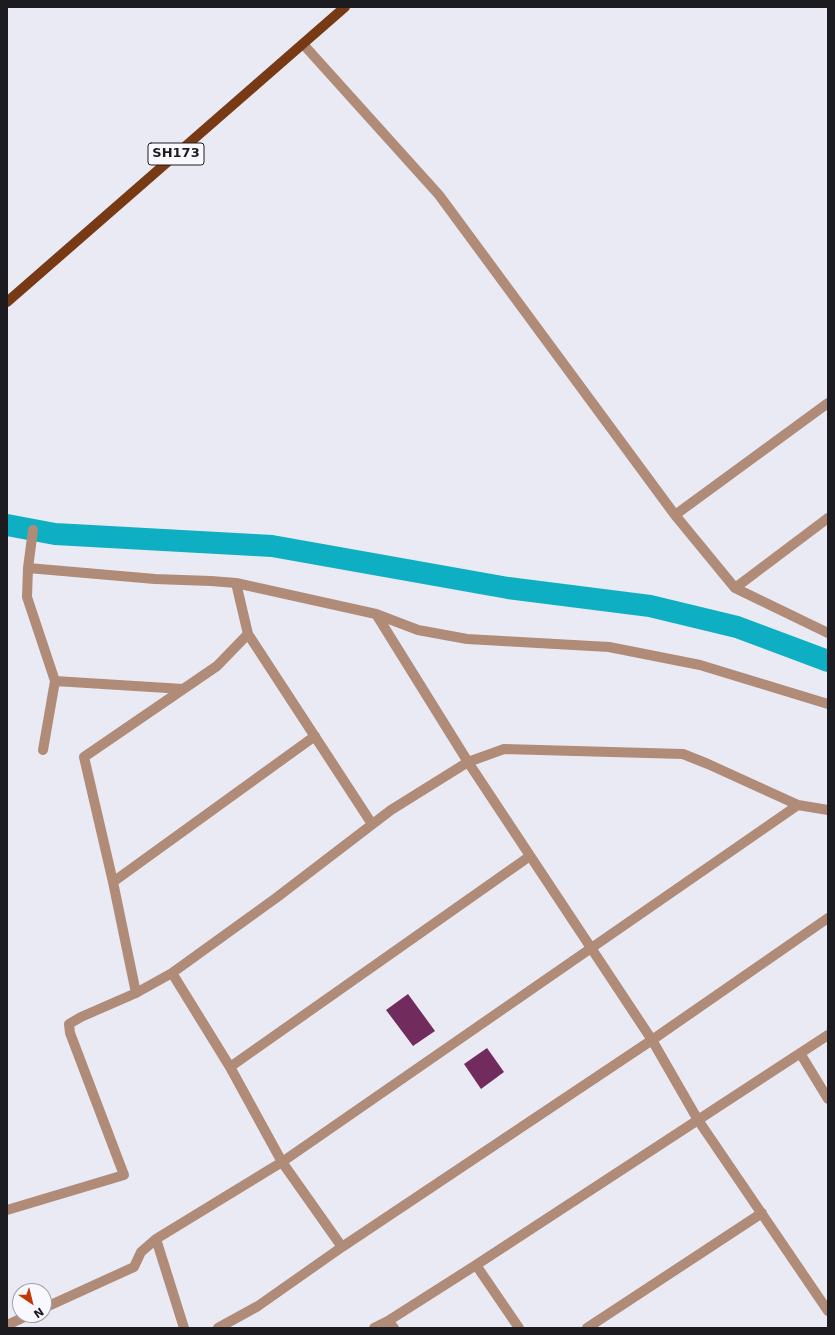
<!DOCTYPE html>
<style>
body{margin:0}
#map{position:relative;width:835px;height:1335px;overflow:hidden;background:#eaeaf4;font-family:"DejaVu Sans",sans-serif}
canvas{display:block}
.frame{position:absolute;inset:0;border:8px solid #1c1c20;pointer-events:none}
.north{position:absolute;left:12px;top:1283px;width:40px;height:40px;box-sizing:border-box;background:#f8f8fe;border:1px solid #a0a0a5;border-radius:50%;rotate:145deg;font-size:11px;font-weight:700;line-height:16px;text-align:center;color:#1c1c20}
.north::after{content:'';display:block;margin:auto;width:14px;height:18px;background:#c13809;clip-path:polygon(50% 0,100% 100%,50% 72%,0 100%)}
</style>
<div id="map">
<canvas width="835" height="1335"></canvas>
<div class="frame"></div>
<div class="north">N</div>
</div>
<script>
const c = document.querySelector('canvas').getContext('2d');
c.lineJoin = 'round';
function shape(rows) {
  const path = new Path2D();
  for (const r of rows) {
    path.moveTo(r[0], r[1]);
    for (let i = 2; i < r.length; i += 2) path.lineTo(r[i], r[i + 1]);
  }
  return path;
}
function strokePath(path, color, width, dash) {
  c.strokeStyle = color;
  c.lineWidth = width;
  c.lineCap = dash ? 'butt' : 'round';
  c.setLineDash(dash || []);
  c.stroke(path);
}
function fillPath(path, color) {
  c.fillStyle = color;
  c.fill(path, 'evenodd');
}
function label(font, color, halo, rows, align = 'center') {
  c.font = font + ' "DejaVu Sans",sans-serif';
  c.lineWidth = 4;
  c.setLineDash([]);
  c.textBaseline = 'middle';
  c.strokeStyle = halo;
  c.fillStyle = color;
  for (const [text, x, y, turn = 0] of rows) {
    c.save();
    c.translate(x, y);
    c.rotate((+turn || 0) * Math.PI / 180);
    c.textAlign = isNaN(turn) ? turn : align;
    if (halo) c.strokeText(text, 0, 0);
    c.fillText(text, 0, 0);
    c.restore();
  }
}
strokePath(shape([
 [7,525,55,534,272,546,508,588,650,606,737,627,828,661]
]), '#0eafc3', 22);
fillPath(shape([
 [408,994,435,1031,413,1046,386,1010],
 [487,1048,504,1072,481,1089,464,1064]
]), '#712b5d');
strokePath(shape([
 [303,44,439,195,675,515,735,588,828,633],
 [675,515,828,403],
 [33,530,28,568,27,597,55,681,43,750],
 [28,568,155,579,211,581,236,583,376,614,418,630,467,639,609,647,700,665,828,704],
 [236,583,248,634,372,824],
 [735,588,828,518],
 [376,614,468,762,652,1040,698,1120,828,1311],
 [55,681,183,689],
 [113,882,315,736],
 [172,973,230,1067,282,1162,342,1247],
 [136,993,113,882,84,757,217,666,248,634],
 [800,1053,828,1099],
 [230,1067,530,856],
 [7,1210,124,1175,70,1033,69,1024,81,1017,136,993,172,973,276,898,391,810,468,762,504,749,683,754,708,764,798,805,828,810],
 [156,1239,184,1328],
 [476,1265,828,1035],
 [44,1308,134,1267,141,1252,156,1239,282,1162,798,805],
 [7,1325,29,1315],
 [218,1328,258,1306,342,1247,652,1040,828,918],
 [374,1328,388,1321],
 [394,1328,388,1321,476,1265,519,1328],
 [587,1328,762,1213]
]), '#b08b78', 10);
strokePath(shape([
 [7,302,345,7]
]), '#783a14', 10);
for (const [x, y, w] of [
 [176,154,56]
]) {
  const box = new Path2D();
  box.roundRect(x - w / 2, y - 11, w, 22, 3);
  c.fillStyle = '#f8f8fe';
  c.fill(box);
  strokePath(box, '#1c1c20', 1);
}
label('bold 13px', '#1c1c20', null, [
 ["SH173",176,154]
]);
</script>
